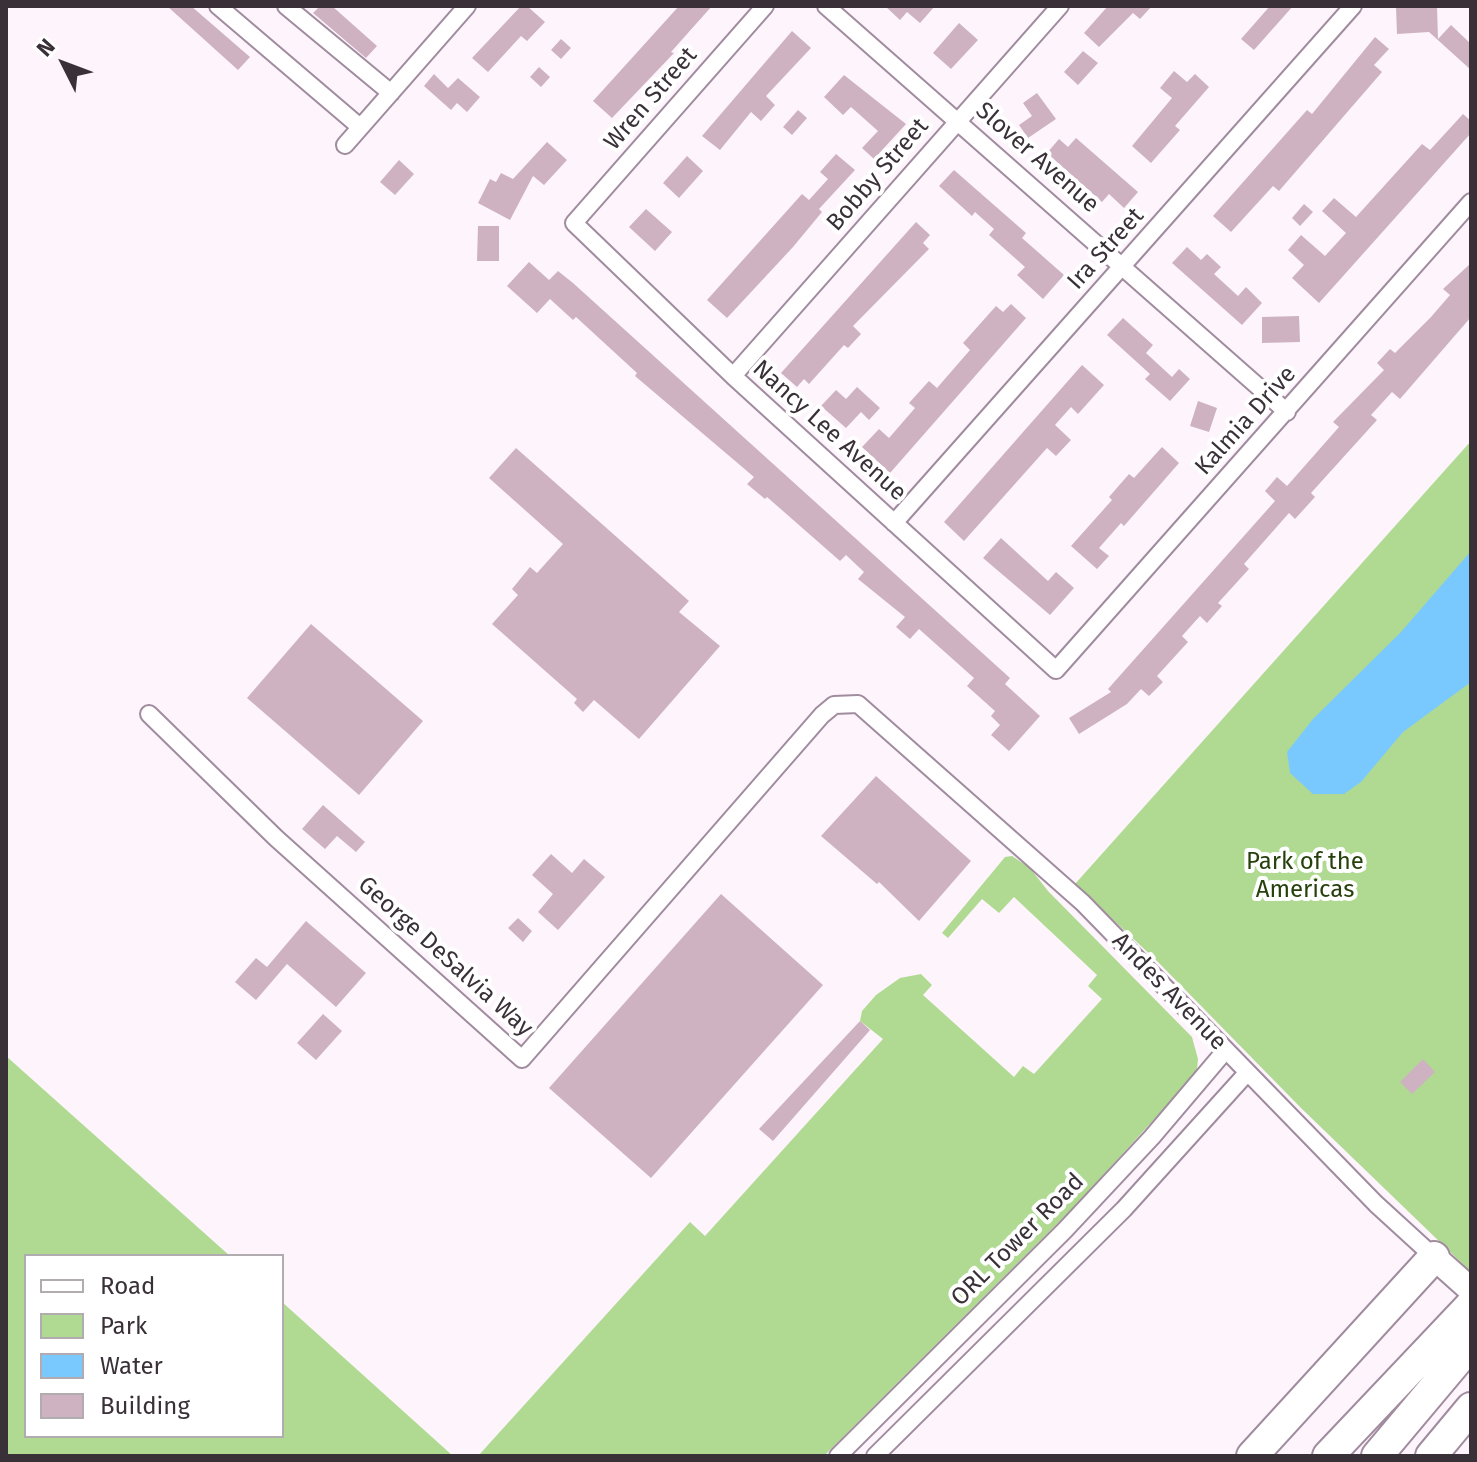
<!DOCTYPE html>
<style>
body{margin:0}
#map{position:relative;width:1477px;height:1462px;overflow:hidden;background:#fdf4fc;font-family:"Fira Sans",sans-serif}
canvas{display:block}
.frame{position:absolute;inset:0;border:8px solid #393038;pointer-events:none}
.legend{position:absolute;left:24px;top:1254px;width:260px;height:184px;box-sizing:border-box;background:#fff;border:2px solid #b0acaf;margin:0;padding:10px 14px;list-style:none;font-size:24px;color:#393038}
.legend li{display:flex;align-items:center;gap:16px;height:40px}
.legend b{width:40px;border:2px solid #b0acaf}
.north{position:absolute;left:24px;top:24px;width:80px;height:80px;-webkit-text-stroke:6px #fff;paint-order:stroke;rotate:312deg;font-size:22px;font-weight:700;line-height:32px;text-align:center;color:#393038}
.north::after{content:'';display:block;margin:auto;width:28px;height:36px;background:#393038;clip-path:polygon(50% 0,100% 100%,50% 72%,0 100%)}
</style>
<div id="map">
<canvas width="1477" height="1462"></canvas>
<div class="frame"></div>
<ul class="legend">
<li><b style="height:10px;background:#fff"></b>Road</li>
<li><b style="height:22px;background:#b0da92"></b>Park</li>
<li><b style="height:22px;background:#79c9fe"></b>Water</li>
<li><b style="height:22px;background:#ceb2c1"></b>Building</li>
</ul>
<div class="north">N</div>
</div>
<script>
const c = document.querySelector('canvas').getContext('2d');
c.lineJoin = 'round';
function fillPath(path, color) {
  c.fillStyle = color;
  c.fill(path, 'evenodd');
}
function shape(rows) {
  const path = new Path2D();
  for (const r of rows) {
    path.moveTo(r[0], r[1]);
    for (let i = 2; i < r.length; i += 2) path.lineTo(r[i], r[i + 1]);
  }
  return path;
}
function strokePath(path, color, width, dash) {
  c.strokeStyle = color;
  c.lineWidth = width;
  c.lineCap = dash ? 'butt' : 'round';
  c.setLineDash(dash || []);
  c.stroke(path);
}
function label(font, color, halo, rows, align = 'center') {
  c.font = font + ' "Fira Sans",sans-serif';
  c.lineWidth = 8;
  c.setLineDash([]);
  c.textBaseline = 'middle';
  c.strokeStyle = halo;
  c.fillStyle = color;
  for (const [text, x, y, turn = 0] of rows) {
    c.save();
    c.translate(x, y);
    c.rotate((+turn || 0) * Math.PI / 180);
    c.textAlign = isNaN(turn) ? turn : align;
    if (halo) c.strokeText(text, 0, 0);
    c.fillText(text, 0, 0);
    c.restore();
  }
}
fillPath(shape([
 [1471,441,1471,1272,1301,1108,1158,962,1075,884],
 [1012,856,1030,868,1048,891,1192,1037,1198,1059,1197,1070,1189,1081,1076,1205,824,1456,478,1456,690,1222,705,1236,883,1039,860,1021,862,1011,876,995,900,978,921,974,932,985,923,995,1014,1077,1023,1066,1034,1074,1102,999,1088,986,1097,975,1014,897,999,913,982,899,948,938,942,933,1005,857],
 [6,1056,230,1256,26,1256,26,1436,282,1436,282,1302,453,1456,6,1456]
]), '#b0da92');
fillPath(shape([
 [1471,551,1471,682,1403,732,1361,782,1344,794,1313,794,1290,773,1287,752,1313,719,1401,632]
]), '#79c9fe');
fillPath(shape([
 [167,6,191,6,250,57,238,70],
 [320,6,332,6,377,46,366,58,313,13],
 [521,6,527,6,545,22,527,41,521,36,488,72,472,58],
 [679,6,712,6,671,52,674,53,612,118,593,101],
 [885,6,935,6,920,23,907,12,900,20],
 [1108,6,1152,6,1140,19,1133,13,1099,47,1084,33],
 [1270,6,1293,6,1254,50,1241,39],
 [1437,6,1438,39,1451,25,1471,44,1471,70,1429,32,1397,34,1396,7],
 [959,23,978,40,951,69,933,53],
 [792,31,811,48,766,96,775,105,761,121,751,112,720,150,702,136],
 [1375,37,1389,49,1374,65,1382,72,1279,191,1273,186,1231,232,1213,216,1307,110,1312,114],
 [561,39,571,48,561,59,551,50],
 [1083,51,1098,63,1078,85,1064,72],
 [539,67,550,77,541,87,530,77],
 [1174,71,1187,82,1195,74,1209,87,1175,126,1180,130,1151,163,1132,146,1172,98,1160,88],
 [434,74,448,88,458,78,480,97,467,112,457,103,451,110,424,86],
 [844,75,906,124,874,159,862,148,878,131,851,107,843,115,824,97],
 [1037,93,1056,119,1028,138,1019,125,1032,116,1023,103],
 [798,110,807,118,792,135,783,127],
 [1463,114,1471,121,1471,133,1319,303,1292,278,1304,265,1288,250,1301,235,1325,256,1346,233,1322,211,1334,198,1356,217,1422,144,1430,150],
 [1076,138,1138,192,1124,208,1109,194,1102,202,1047,153,1059,139,1068,147],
 [547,142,567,160,544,185,533,176,510,220,478,203,490,179,496,182,501,173,513,179],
 [836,154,855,170,819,209,822,212,793,247,727,318,707,300,802,194,809,200,828,179,820,172],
 [687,156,703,171,679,198,663,183],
 [399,160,414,174,395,195,380,182],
 [954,170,1026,233,1022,238,1064,275,1043,299,1017,275,1025,267,989,235,994,229,975,212,972,216,939,186],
 [1304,204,1313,212,1300,226,1292,218],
 [646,209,672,232,655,251,629,227],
 [916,222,930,235,923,243,929,249,853,326,861,334,848,348,844,345,809,384,804,379,797,387,781,373],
 [478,226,499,226,499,261,477,261],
 [1187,247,1201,260,1207,254,1221,267,1214,274,1238,296,1246,287,1262,303,1242,325,1172,263],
 [529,262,549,280,558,271,573,283,1010,678,1005,684,1040,716,1009,751,991,735,1000,725,991,716,995,711,967,686,974,678,919,629,910,639,896,627,905,617,858,579,864,572,846,555,840,561,767,497,765,499,747,484,754,477,635,376,637,373,576,317,573,320,550,299,537,313,507,286],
 [1471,263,1471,317,1400,399,1392,392,1371,415,1377,420,1311,493,1315,497,1295,519,1289,513,1244,564,1249,569,1218,603,1222,606,1207,623,1200,616,1182,636,1188,642,1157,676,1163,682,1149,696,1141,689,1127,704,1079,734,1069,718,1111,692,1108,689,1275,501,1265,491,1277,477,1287,486,1339,427,1333,422,1384,370,1377,363,1390,349,1395,353,1431,317,1450,295,1443,289],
 [1011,304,1026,318,890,473,862,447,879,429,889,438,915,408,909,403,929,381,937,388,970,350,963,343,996,306,1003,312],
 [1299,316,1300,342,1262,343,1262,317],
 [1123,318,1153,345,1146,353,1172,377,1179,369,1190,379,1170,401,1145,379,1150,374,1107,335],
 [1082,365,1104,385,1078,414,1071,407,1055,425,1071,440,1056,456,1047,448,964,541,944,522],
 [857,387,880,408,869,420,861,412,846,428,821,406,836,390,846,399],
 [1198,401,1217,408,1209,432,1190,426],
 [1162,447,1179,463,1124,526,1121,523,1099,548,1109,556,1097,569,1071,546,1112,500,1109,497,1129,474,1134,478],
 [516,448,689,601,679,612,720,646,639,739,594,700,583,712,574,703,577,699,492,624,518,595,512,589,530,567,537,573,563,544,489,478],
 [1001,538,1048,581,1056,572,1074,588,1050,615,983,558],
 [311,624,423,721,359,795,247,698],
 [876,776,971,861,919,921,879,882,877,884,821,836],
 [323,805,365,842,356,852,337,836,325,849,302,829],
 [551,854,572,873,584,859,605,877,558,930,538,912,553,894,532,875],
 [721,894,823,985,651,1178,549,1088],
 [518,918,532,931,523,942,508,928],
 [306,921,366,973,336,1007,287,964,256,1000,235,982,256,958,267,967],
 [323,1014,342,1031,316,1060,297,1043],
 [860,1021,870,1030,773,1141,759,1129],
 [1423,1059,1435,1072,1412,1094,1400,1082]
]), '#ceb2c1');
const street = shape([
 [218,6,360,127],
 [286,6,391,93],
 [765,6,574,223,733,376,1056,670,1471,202],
 [826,6,1287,412],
 [345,145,467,6],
 [733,376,1060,6],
 [894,523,1353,6],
 [149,714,276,838,522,1059,822,715,834,705,858,704,1083,903,1376,1204,1434,1257],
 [838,1456,1065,1230,1152,1137,1225,1051],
 [875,1456,1124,1209,1247,1073]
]);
const secondary = shape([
 [1434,1257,1471,1290]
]);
const highway = shape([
 [1252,1456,1434,1257],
 [1328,1456,1471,1305],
 [1377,1456,1471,1344],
 [1431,1456,1471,1408]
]);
strokePath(street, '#a18c9f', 20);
strokePath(secondary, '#a18c9f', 28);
strokePath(highway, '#a18c9f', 34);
strokePath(street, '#fff', 16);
strokePath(secondary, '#fff', 24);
strokePath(highway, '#fff', 30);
label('24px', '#393038', '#fff', [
 ["Wren Street",651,99,-49],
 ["Slover Avenue",1037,158,41],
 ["Bobby Street",878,175,-49],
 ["Ira Street",1106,249,-48],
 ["Kalmia Drive",1246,421,-48],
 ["Nancy Lee Avenue",829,431,42],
 ["George DeSalvia Way",445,957,42],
 ["Andes Avenue",1169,992,46],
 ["ORL Tower Road",1018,1240,-45]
]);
label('24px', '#27410d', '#fff', [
 ["Park of the",1305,862],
 ["Americas",1305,890]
]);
</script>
